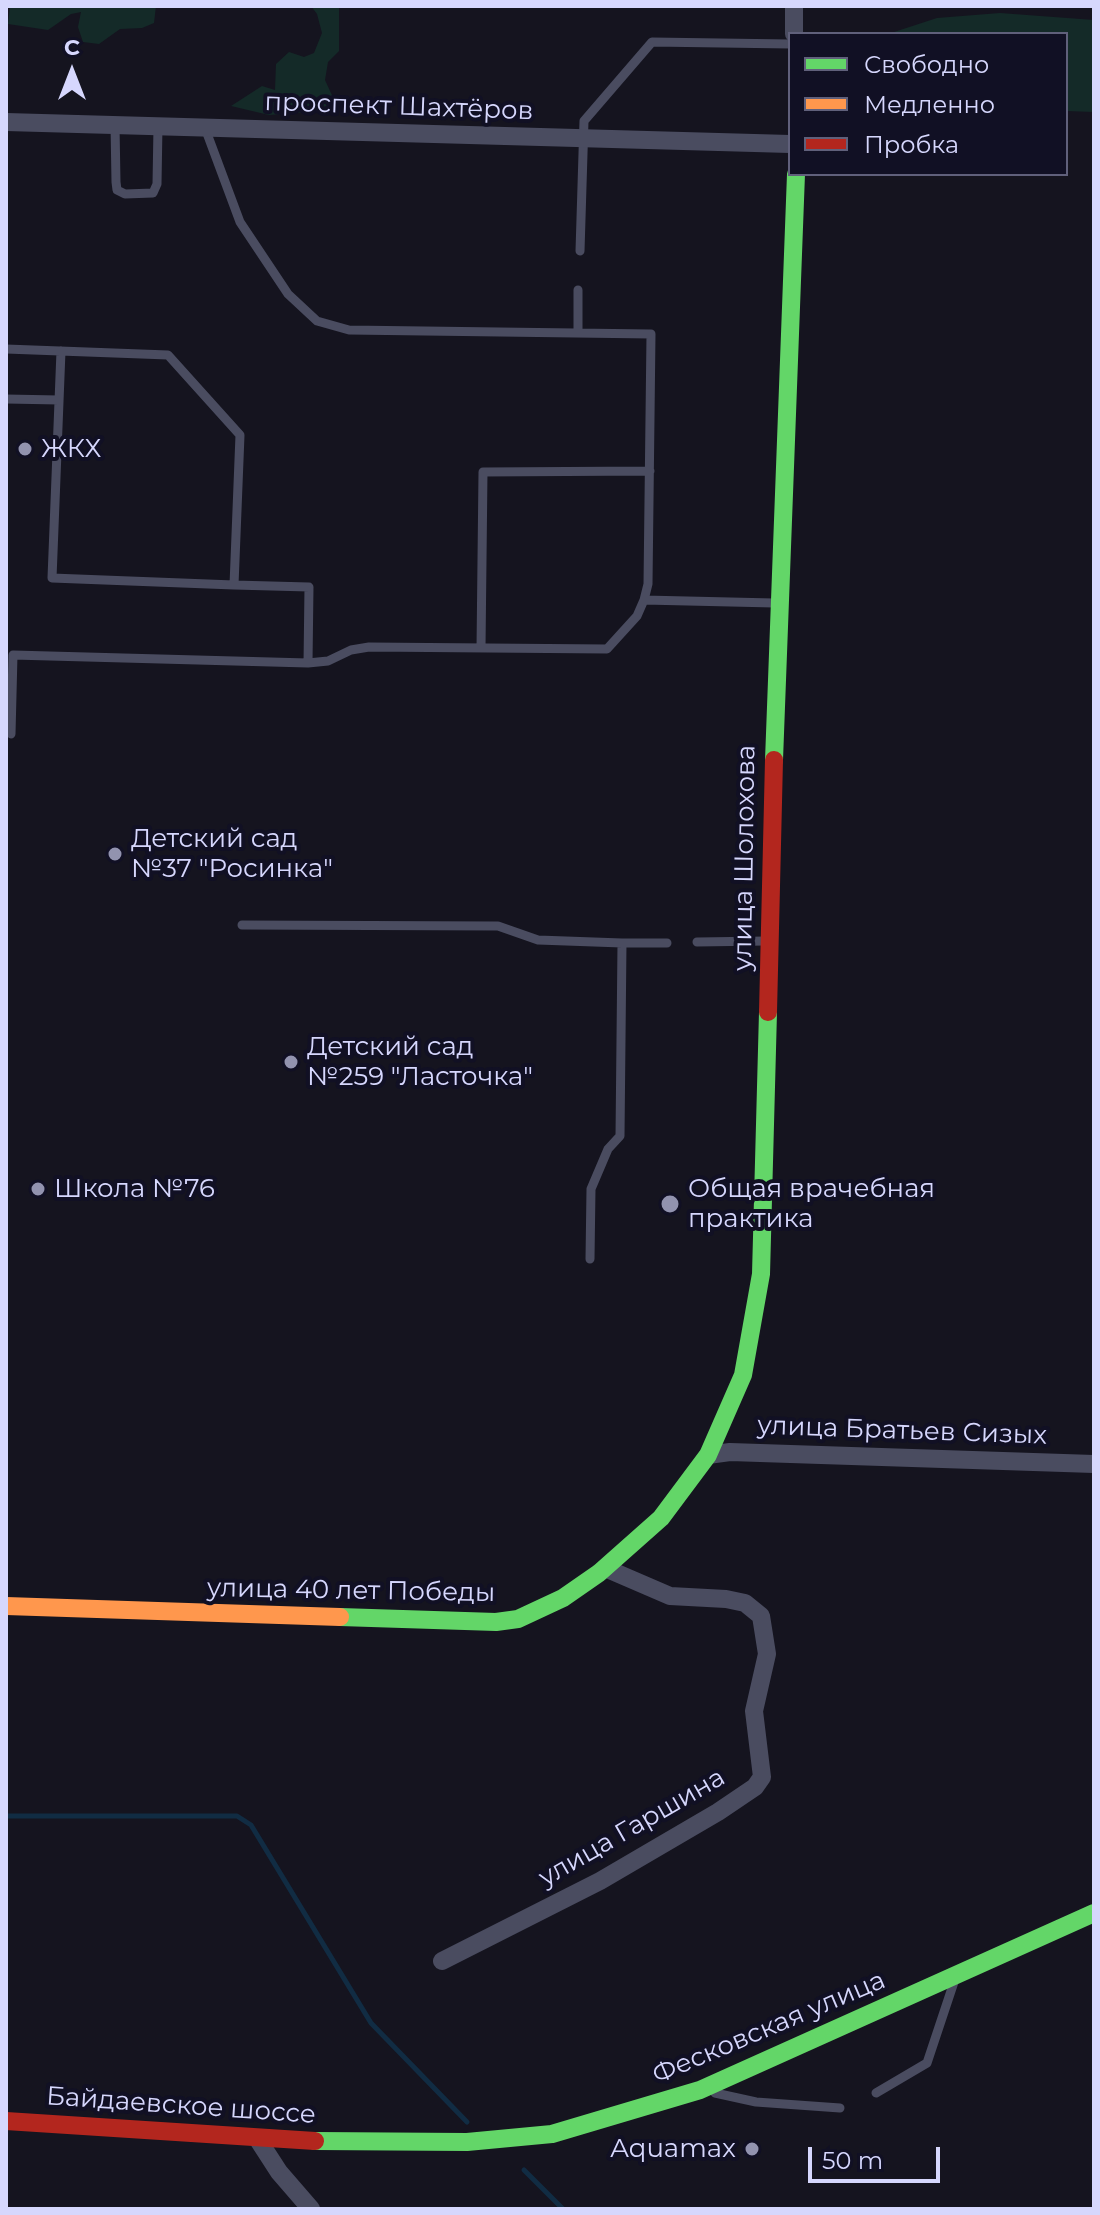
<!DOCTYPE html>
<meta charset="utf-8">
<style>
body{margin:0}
#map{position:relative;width:1100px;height:2215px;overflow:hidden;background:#15141f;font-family:Montserrat,sans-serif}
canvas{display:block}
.frame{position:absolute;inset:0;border:8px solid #d6d7fd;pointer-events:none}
.legend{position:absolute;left:788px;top:32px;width:280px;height:144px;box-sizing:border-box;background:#111024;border:2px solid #60607b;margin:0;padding:10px 14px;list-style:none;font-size:24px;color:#d6d7fd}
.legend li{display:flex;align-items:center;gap:16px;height:40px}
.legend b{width:40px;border:2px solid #60607b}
.north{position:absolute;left:32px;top:32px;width:80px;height:80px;-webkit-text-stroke:6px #111024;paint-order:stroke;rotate:0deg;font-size:22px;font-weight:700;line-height:32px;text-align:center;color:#d6d7fd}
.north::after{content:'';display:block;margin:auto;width:28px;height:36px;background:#d6d7fd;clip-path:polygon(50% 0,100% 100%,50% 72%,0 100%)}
.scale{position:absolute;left:808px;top:2147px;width:132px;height:36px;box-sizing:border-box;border:4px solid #d6d7fd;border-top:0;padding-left:10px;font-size:24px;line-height:28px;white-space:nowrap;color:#d6d7fd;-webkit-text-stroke:6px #111024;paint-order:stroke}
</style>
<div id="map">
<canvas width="1100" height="2215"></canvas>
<div class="frame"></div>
<ul class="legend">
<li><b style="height:10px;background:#63d668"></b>Свободно</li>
<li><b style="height:10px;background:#ff974d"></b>Медленно</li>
<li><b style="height:10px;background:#b3261e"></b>Пробка</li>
</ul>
<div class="north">С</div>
<div class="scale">50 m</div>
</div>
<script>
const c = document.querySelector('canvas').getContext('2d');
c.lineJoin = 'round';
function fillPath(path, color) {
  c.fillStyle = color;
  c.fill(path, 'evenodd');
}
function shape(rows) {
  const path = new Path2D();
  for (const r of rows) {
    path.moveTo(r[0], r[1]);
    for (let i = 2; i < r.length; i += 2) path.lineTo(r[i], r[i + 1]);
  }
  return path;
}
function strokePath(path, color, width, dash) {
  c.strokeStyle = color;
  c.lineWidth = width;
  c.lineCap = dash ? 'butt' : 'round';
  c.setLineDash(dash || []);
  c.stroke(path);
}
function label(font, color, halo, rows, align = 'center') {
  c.font = font + ' Montserrat,sans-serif';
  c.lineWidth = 8;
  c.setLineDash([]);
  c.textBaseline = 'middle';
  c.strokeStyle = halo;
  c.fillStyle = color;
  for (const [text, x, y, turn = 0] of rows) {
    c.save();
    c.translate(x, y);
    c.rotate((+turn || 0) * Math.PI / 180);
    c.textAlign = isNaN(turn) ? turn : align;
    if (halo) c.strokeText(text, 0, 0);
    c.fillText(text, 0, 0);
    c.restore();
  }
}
fillPath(shape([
 [10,6,156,6,154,23,142,28,120,29,99,44,83,42,78,27,81,12,71,14,48,30,8,24],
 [311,6,339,6,339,51,328,62,325,80,336,104,330,110,269,115,231,106,262,86,275,90,276,64,289,52,304,57,314,53,322,33,317,14],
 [1000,13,1094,20,1094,112,1066,111,1066,34,888,34,937,18]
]), '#142a28');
strokePath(shape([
 [6,1816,237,1816,251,1825,371,2023,467,2122],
 [524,2170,563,2209]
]), '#112c43', 5);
strokePath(shape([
 [115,125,116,182,117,190,125,194,153,193,157,184,158,126],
 [205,128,240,222,288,294,317,321,349,330,651,334,648,584,644,600],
 [580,251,584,121,652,42,790,44],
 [578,333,578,290],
 [6,349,168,355,240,435,234,585,309,587,308,663,328,661,351,650,369,647,607,649,637,616,644,600,774,603],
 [61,351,52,578,234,585],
 [6,399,59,400],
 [481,648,483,472,650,471],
 [11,734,13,655,308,663],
 [242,925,498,926,538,940,622,943],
 [697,942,766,941],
 [590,1259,591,1189,608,1149,620,1136,622,943,667,943],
 [715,2093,756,2102,840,2108],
 [876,2093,927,2063,954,1982]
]), '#4a4c60', 9);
strokePath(shape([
 [794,6,794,34],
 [6,122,790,144],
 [708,1455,730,1452,1094,1464],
 [442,1961,600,1881,718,1812,755,1787,762,1777,754,1711,767,1654,761,1616,745,1603,726,1599,670,1596,605,1568],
 [257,2138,279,2172,311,2209]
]), '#4a4c60', 18);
strokePath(shape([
 [774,760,796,174],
 [340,1617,496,1622,518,1619,563,1598,599,1573,661,1518,708,1455,743,1375,761,1274,768,1012],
 [315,2141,467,2142,552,2134,700,2090,1094,1913]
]), '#63d668', 18);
strokePath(shape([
 [6,1606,340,1617]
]), '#ff974d', 18);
strokePath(shape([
 [768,1012,774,760],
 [6,2121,315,2141]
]), '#b3261e', 18);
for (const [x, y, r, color] of [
 [25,449,8,"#9293af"],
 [115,854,8,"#9293af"],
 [291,1062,8,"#9293af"],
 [38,1189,8,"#9293af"],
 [670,1204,10,"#9293af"],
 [752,2149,8,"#9293af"]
]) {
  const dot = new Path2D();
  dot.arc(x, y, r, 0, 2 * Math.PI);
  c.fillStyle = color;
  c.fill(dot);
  strokePath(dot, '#111024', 3);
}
label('26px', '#d6d7fd', '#111024', [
 ["проспект Шахтёров",399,107,2],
 ["улица Шолохова",745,858,-89],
 ["улица Братьев Сизых",902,1431,2],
 ["улица 40 лет Победы",351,1591,1],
 ["улица Гаршина",632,1828,-30],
 ["Фесковская улица",769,2028,-23],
 ["Байдаевское шоссе",181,2106,4]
]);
label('26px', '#d6d7fd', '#111024', [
 ["ЖКХ",41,449],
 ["Детский сад",131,839],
 ["№37 \"Росинка\"",131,869],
 ["Детский сад",307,1047],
 ["№259 \"Ласточка\"",307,1077],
 ["Школа №76",54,1189],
 ["Общая врачебная",688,1189],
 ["практика",688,1219],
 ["Aquamax",736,2149,"right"]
], 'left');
</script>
